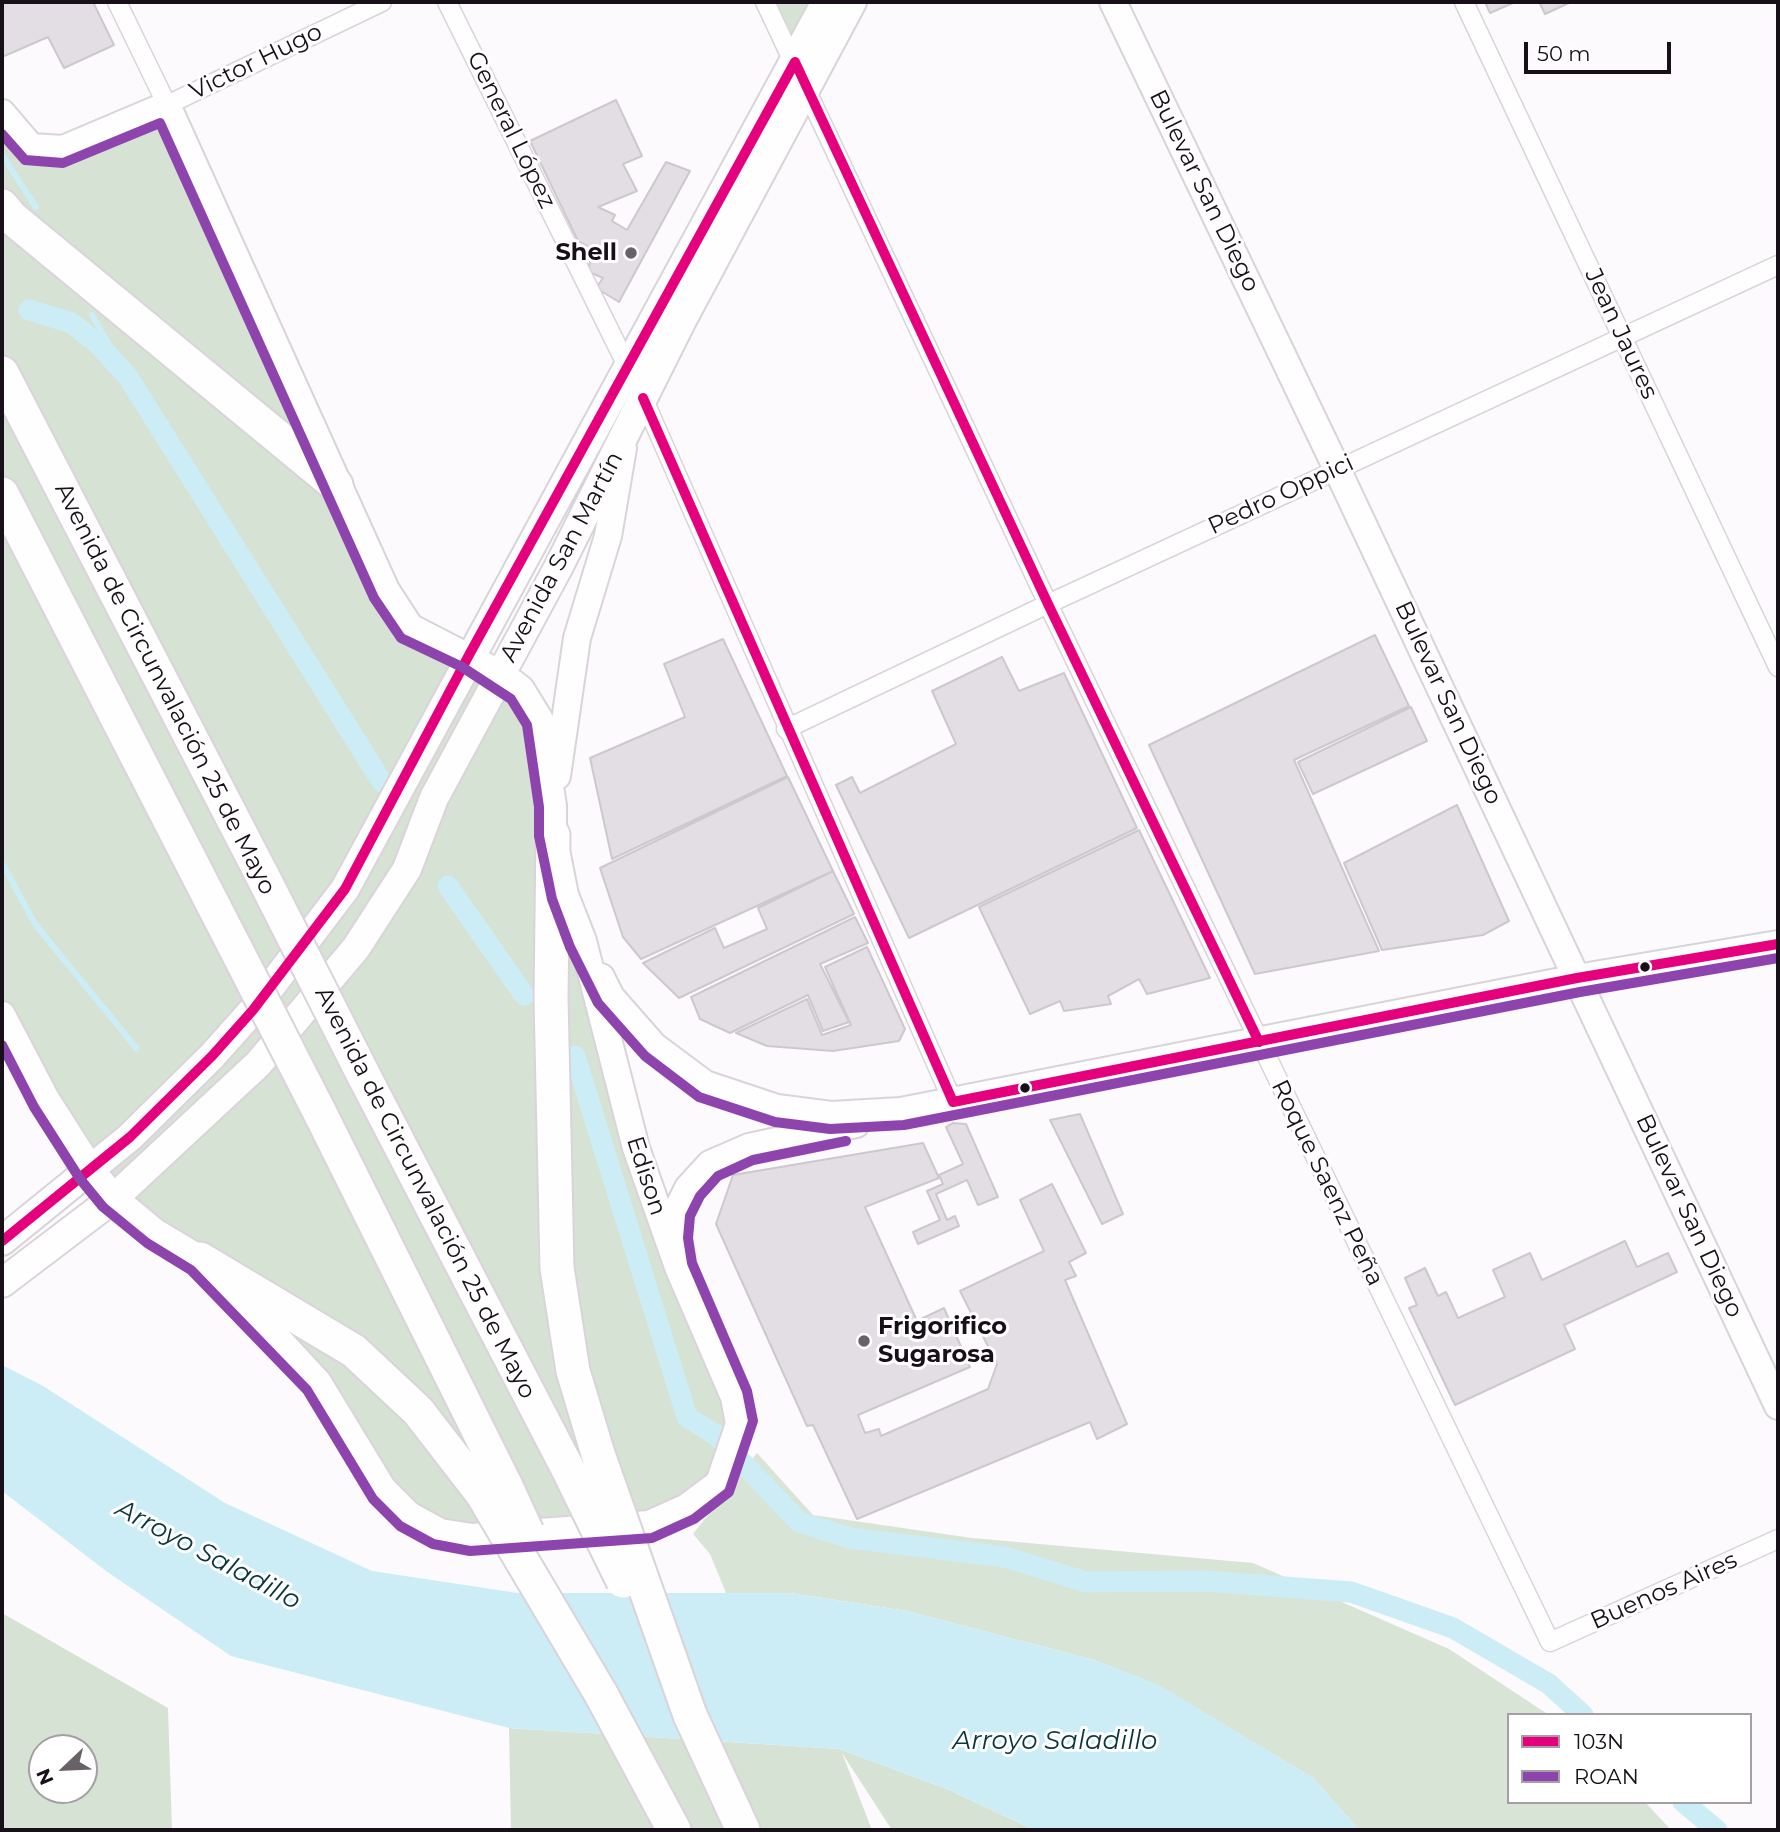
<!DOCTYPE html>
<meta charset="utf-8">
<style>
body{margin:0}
#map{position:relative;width:1780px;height:1832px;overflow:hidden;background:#fcfafc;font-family:Montserrat,sans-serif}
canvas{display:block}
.frame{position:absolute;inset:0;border:4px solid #181018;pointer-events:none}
.legend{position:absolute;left:1507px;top:1713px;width:245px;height:91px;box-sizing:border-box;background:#fff;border:2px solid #a39fa3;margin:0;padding:9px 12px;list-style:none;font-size:21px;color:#181018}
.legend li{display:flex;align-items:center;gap:14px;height:35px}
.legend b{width:35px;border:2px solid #a39fa3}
.north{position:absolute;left:28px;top:1734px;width:70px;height:70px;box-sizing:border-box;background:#fff;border:2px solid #a39fa3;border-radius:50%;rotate:247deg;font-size:19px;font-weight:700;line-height:28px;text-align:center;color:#181018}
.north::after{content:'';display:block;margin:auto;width:24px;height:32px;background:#686268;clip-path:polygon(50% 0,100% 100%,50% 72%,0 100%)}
.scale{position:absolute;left:1524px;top:42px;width:147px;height:32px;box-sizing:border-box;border:4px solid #181018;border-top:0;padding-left:9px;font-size:21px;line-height:24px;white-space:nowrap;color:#181018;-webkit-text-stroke:5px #fff;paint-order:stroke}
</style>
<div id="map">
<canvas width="1780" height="1832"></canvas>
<div class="frame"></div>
<ul class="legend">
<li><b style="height:9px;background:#e5007d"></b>103N</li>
<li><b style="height:9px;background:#8e44ad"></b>ROAN</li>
</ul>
<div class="north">N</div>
<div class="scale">50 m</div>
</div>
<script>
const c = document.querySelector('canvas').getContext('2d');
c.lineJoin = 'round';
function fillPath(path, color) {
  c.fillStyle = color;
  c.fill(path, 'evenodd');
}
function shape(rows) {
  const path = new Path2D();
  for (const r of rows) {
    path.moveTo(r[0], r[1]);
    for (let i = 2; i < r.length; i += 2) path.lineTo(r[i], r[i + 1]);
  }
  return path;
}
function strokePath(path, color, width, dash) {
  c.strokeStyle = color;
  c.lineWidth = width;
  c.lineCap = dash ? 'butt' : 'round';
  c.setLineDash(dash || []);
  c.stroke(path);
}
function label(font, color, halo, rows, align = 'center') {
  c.font = font + ' Montserrat,sans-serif';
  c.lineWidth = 6;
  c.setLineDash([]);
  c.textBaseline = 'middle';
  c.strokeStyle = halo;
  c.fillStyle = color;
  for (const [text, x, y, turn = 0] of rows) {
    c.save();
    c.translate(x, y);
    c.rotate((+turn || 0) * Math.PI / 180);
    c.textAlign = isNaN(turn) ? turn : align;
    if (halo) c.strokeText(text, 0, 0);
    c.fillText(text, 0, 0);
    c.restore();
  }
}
fillPath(shape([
 [774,2,812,2,793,39],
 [167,105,410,627,521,689,608,1039,734,1397,731,1453,687,1507,472,1537,409,1515,318,1382,114,1198,2,1015,2,113,31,147],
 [2,1613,168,1708,172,1830,2,1830],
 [84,1748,84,1790,42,1790,42,1748],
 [509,1728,839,1749,947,1789,1034,1830,892,1830,842,1753,872,1830,511,1830]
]), '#d6e2d4');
fillPath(shape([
 [757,1453,813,1515,972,1538,1253,1563,1449,1649,1549,1715,1509,1715,1509,1802,1645,1802,1671,1830,1359,1830,1313,1778,1158,1685,1094,1660,907,1611,790,1593,726,1593,710,1554,693,1534]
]), '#d8e5d6');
fillPath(shape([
 [2,1365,43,1386,225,1503,372,1571,518,1593,790,1593,907,1611,1094,1660,1159,1685,1313,1778,1359,1830,1034,1830,947,1789,839,1749,509,1728,231,1656,106,1571,2,1491]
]), '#ccedf5');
strokePath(shape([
 [2,155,36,207],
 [92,315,128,377],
 [2,863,35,924,137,1049]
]), '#ccedf5', 6);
strokePath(shape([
 [29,310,72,323,100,346,128,377,382,782],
 [448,886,524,995],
 [575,1056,687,1417,716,1435,799,1522,850,1538,1005,1557,1086,1582,1205,1581,1351,1592,1453,1628,1549,1684,1583,1715],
 [1683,1802,1717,1830]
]), '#ccedf5', 21);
const building = shape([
 [2,2,93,2,114,45,64,68,48,37,2,57,2,2],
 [1485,2,1515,2,1490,13,1485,2],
 [1539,2,1571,2,1545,14,1539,2],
 [616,100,642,156,623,164,637,191,598,207,615,215,612,221,627,230,666,162,690,171,619,302,596,288,603,278,587,271,594,250,578,241,530,141,616,100],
 [1375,635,1409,706,1294,760,1379,951,1255,974,1149,745,1375,635],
 [723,639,787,776,612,859,590,758,685,717,664,664,723,639],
 [1002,657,1019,691,1064,673,1137,828,909,938,836,785,852,777,860,793,956,744,932,691,1002,657],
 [1411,707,1427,741,1313,794,1298,762,1411,707],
 [788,777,833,871,641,959,623,937,600,868,788,777],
 [1457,805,1509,921,1483,935,1382,950,1344,863,1457,805],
 [1139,830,1210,978,1147,994,1139,979,1108,996,1111,1004,1064,1011,1060,1001,1030,1014,979,907,1139,830],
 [833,871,854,914,679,998,643,963,715,928,724,948,767,929,758,908,833,871],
 [855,917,868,943,820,964,849,1022,823,1031,808,995,730,1033,700,1019,691,997,855,917],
 [867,947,905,1029,899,1041,833,1051,767,1046,736,1033,807,999,822,1035,851,1025,825,967,867,947],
 [1080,1114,1123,1214,1102,1224,1050,1120,1080,1114],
 [953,1123,966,1124,998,1197,978,1205,967,1180,936,1194,947,1220,955,1216,959,1226,918,1244,913,1232,940,1220,927,1191,943,1184,939,1175,963,1164,946,1127,953,1123],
 [923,1143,939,1178,865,1207,917,1321,944,1308,970,1367,858,1415,865,1433,879,1429,881,1436,988,1389,997,1364,960,1291,1044,1251,1020,1200,1052,1184,1086,1253,1069,1262,1076,1276,1065,1280,1127,1424,1097,1439,1090,1422,857,1519,813,1425,807,1426,716,1224,733,1175,923,1143],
 [1625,1241,1637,1267,1668,1253,1677,1272,1564,1325,1575,1349,1455,1405,1409,1308,1417,1305,1405,1278,1425,1268,1438,1296,1446,1292,1458,1318,1505,1297,1493,1270,1530,1253,1542,1280,1625,1241]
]);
fillPath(building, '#e3dee3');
strokePath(building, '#cdc8cd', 2);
const street = shape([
 [117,2,167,105,382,2],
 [447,2,643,398,953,1102],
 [765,2,1048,604,1550,1642,1778,1539],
 [1464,2,1778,667],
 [786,729,1048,604,1778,265]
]);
const secondary = shape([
 [1113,2,1337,469,1778,1406],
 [2,113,31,147,63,149,167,105,386,590,410,627,501,674,521,689,540,720,553,806,553,835,565,895,583,941,636,1148,678,1267,734,1397,739,1424,719,1483,687,1507,649,1524,472,1537,440,1532,409,1515,383,1489,318,1382,268,1328,200,1259,155,1232,114,1198,92,1171,46,1099,2,1015],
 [557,776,577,638,608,536,623,448],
 [601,977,611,997,654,1046,705,1084,777,1108,831,1115,901,1111,1577,978,1778,944],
 [675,1246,676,1212,688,1188,710,1164,749,1147,856,1124]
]);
const primary = shape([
 [2,1241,130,1137,212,1056,253,1010,345,889,826,2],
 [2,1283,114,1198,258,1064,356,948,407,869,434,798,558,568,681,322,852,2]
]);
const highway = shape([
 [2,206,12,218,336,485],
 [2,373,262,875],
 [2,494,222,922],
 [553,835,551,998,557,1268,573,1371,598,1454],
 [364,1076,569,1471],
 [319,1111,506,1486],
 [200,1259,354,1351,418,1411,483,1495],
 [601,1694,674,1830],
 [690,1715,743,1830]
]);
strokePath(street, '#d9d4d9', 21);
strokePath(secondary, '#d9d4d9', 30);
strokePath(primary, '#d9d4d9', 32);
strokePath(highway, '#d9d4d9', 37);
strokePath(street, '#fffeff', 18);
strokePath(secondary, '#fffeff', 26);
strokePath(primary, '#fffeff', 28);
strokePath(highway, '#fffeff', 33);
const highwayBridge = shape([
 [262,875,364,1076],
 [222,922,319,1111],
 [598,1454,690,1715],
 [569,1471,623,1581],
 [506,1486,527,1532],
 [483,1495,601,1694]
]);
strokePath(highwayBridge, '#d9d4d9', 37, []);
strokePath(highwayBridge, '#fffeff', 33);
strokePath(shape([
 [795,62,1048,604,1259,1042],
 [643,398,953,1102,1577,978,1778,944],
 [2,1241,130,1137,212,1056,253,1010,345,889,469,655,795,62]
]), '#e5007d', 10);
strokePath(shape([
 [2,134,25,160,63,163,160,123,374,598,401,638,462,667,511,699,527,725,539,807,539,836,552,899,570,947,598,1003,645,1056,699,1097,775,1122,830,1129,904,1125,1580,992,1778,958],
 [2,1045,34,1107,80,1179,103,1207,147,1243,191,1270,307,1390,373,1499,400,1526,433,1544,470,1551,652,1538,694,1519,729,1492,753,1421,747,1391,692,1263,688,1238,690,1216,700,1196,718,1176,753,1160,846,1141]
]), '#8e44ad', 10);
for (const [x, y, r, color] of [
 [631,253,7,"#686268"],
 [1645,967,6,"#181018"],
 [1025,1088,6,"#181018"],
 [864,1341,7,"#686268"]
]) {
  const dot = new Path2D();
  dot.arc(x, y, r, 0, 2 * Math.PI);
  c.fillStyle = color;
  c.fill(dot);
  strokePath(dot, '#fff', 2.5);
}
label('24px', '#181018', '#fff', [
 ["Victor Hugo",256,62,-26],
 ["General López",511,130,64],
 ["Bulevar San Diego",1204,191,64],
 ["Jean Jaures",1621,334,65],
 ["Pedro Oppici",1281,495,-25],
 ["Avenida San Martín",562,557,-62],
 ["Avenida de Circunvalación 25 de Mayo",165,689,63],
 ["Bulevar San Diego",1448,703,65],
 ["Edison",646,1176,72],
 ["Roque Saenz Peña",1327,1183,64],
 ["Avenida de Circunvalación 25 de Mayo",425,1193,63],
 ["Bulevar San Diego",1689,1216,65],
 ["Buenos Aires",1664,1591,-24]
]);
label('bold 24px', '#181018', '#fff', [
 ["Shell",617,253],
 ["Frigorifico",878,1327,"left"],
 ["Sugarosa",878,1355,"left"]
], 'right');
label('italic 26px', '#09353e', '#fff', [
 ["Arroyo Saladillo",208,1555,28],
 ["Arroyo Saladillo",1055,1741]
]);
</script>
